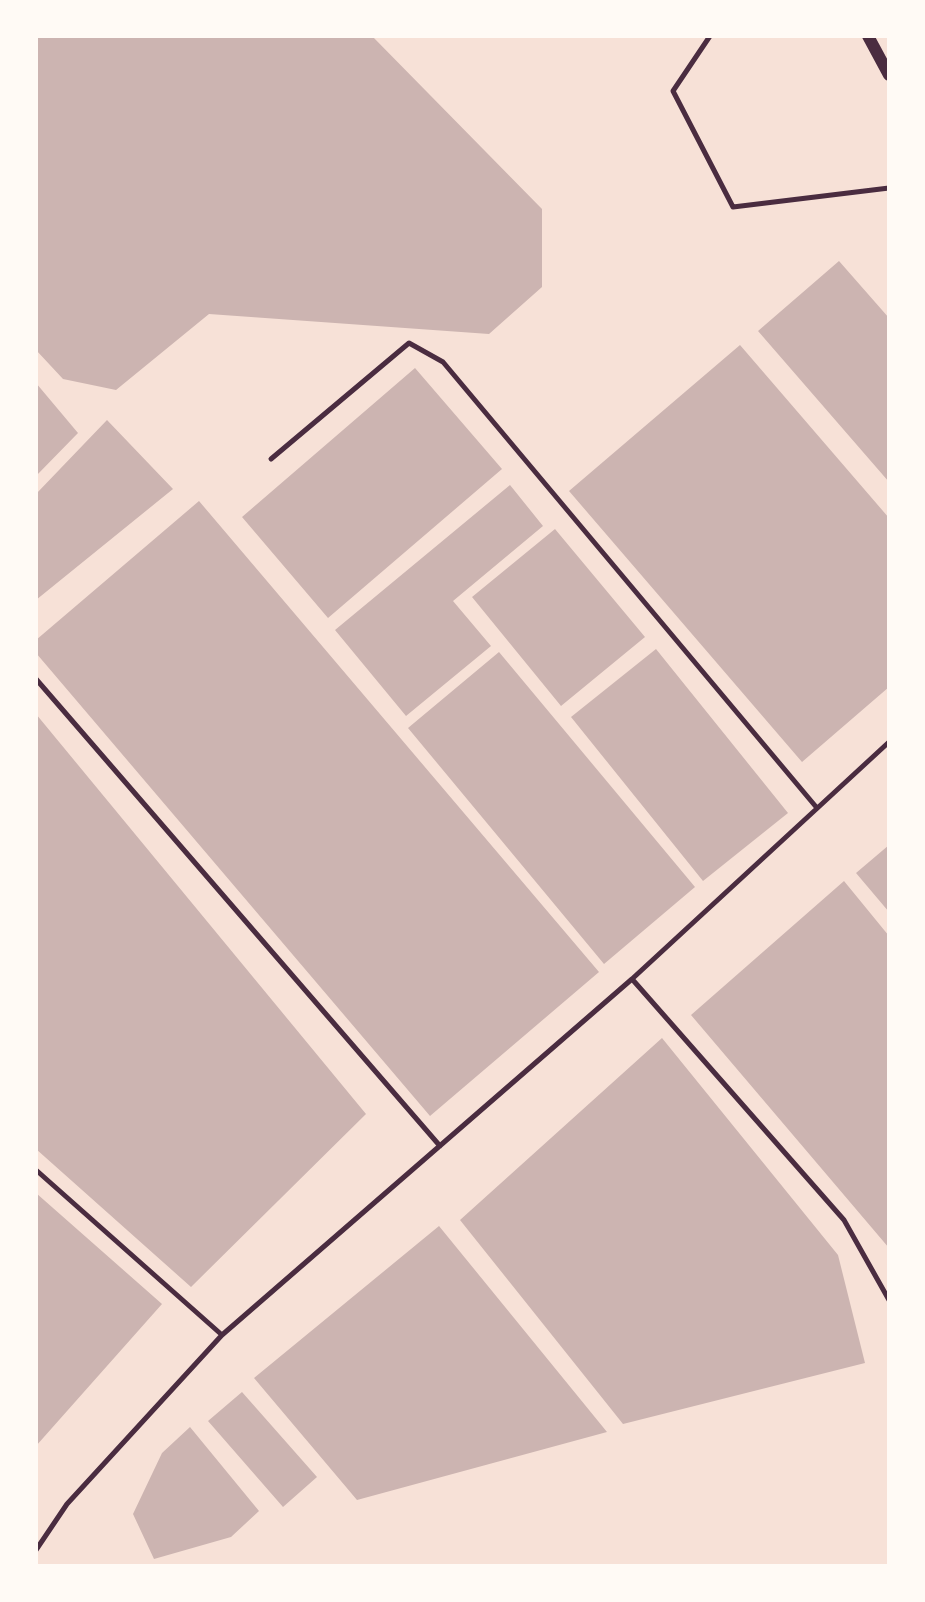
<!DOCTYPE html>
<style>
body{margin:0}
#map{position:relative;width:925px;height:1602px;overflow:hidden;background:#f7e1d7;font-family:Ubuntu,sans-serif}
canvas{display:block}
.frame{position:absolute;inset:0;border:38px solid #fffaf5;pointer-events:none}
</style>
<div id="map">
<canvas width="925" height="1602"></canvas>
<div class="frame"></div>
</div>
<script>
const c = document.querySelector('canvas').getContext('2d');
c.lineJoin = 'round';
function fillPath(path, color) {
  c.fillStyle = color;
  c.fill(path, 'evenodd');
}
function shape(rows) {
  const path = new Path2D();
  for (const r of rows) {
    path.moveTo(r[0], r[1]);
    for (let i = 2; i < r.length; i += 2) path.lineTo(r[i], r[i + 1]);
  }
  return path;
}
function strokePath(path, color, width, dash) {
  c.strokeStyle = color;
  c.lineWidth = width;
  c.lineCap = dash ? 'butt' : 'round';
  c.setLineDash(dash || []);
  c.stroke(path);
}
fillPath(shape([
 [36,36,372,36,542,209,542,287,489,334,209,314,116,390,63,379,36,350],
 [839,261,889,318,889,482,758,331],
 [740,345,889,518,889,687,802,762,569,491],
 [415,368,502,469,328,618,242,517],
 [36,383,78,433,36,476],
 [107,420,173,489,36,600,36,494],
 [510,485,543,526,453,601,491,646,406,716,335,630],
 [199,501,599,972,430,1116,36,653,36,640],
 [555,529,645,637,561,706,472,597],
 [656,649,788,813,703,881,571,717],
 [499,652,695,887,604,964,408,728],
 [36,714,366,1114,191,1287,36,1149],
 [889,845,889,912,856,873],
 [844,881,889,936,889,1248,691,1015],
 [662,1038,838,1255,865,1363,623,1424,460,1220],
 [36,1193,162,1304,36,1446],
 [439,1226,607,1432,357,1500,254,1378],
 [242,1392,317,1477,283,1507,208,1421],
 [190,1427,259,1511,231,1537,154,1559,133,1514,162,1453]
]), '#ccb4b1');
strokePath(shape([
 [710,36,673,91,733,207,889,188],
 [271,459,409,343,443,362,817,808],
 [36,679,440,1146],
 [632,979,844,1220,889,1300],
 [36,1170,222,1335],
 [36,1550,67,1504,222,1335,632,979,889,742]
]), '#4a2c40', 5);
strokePath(shape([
 [868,36,889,75]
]), '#4a2c40', 12);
</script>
